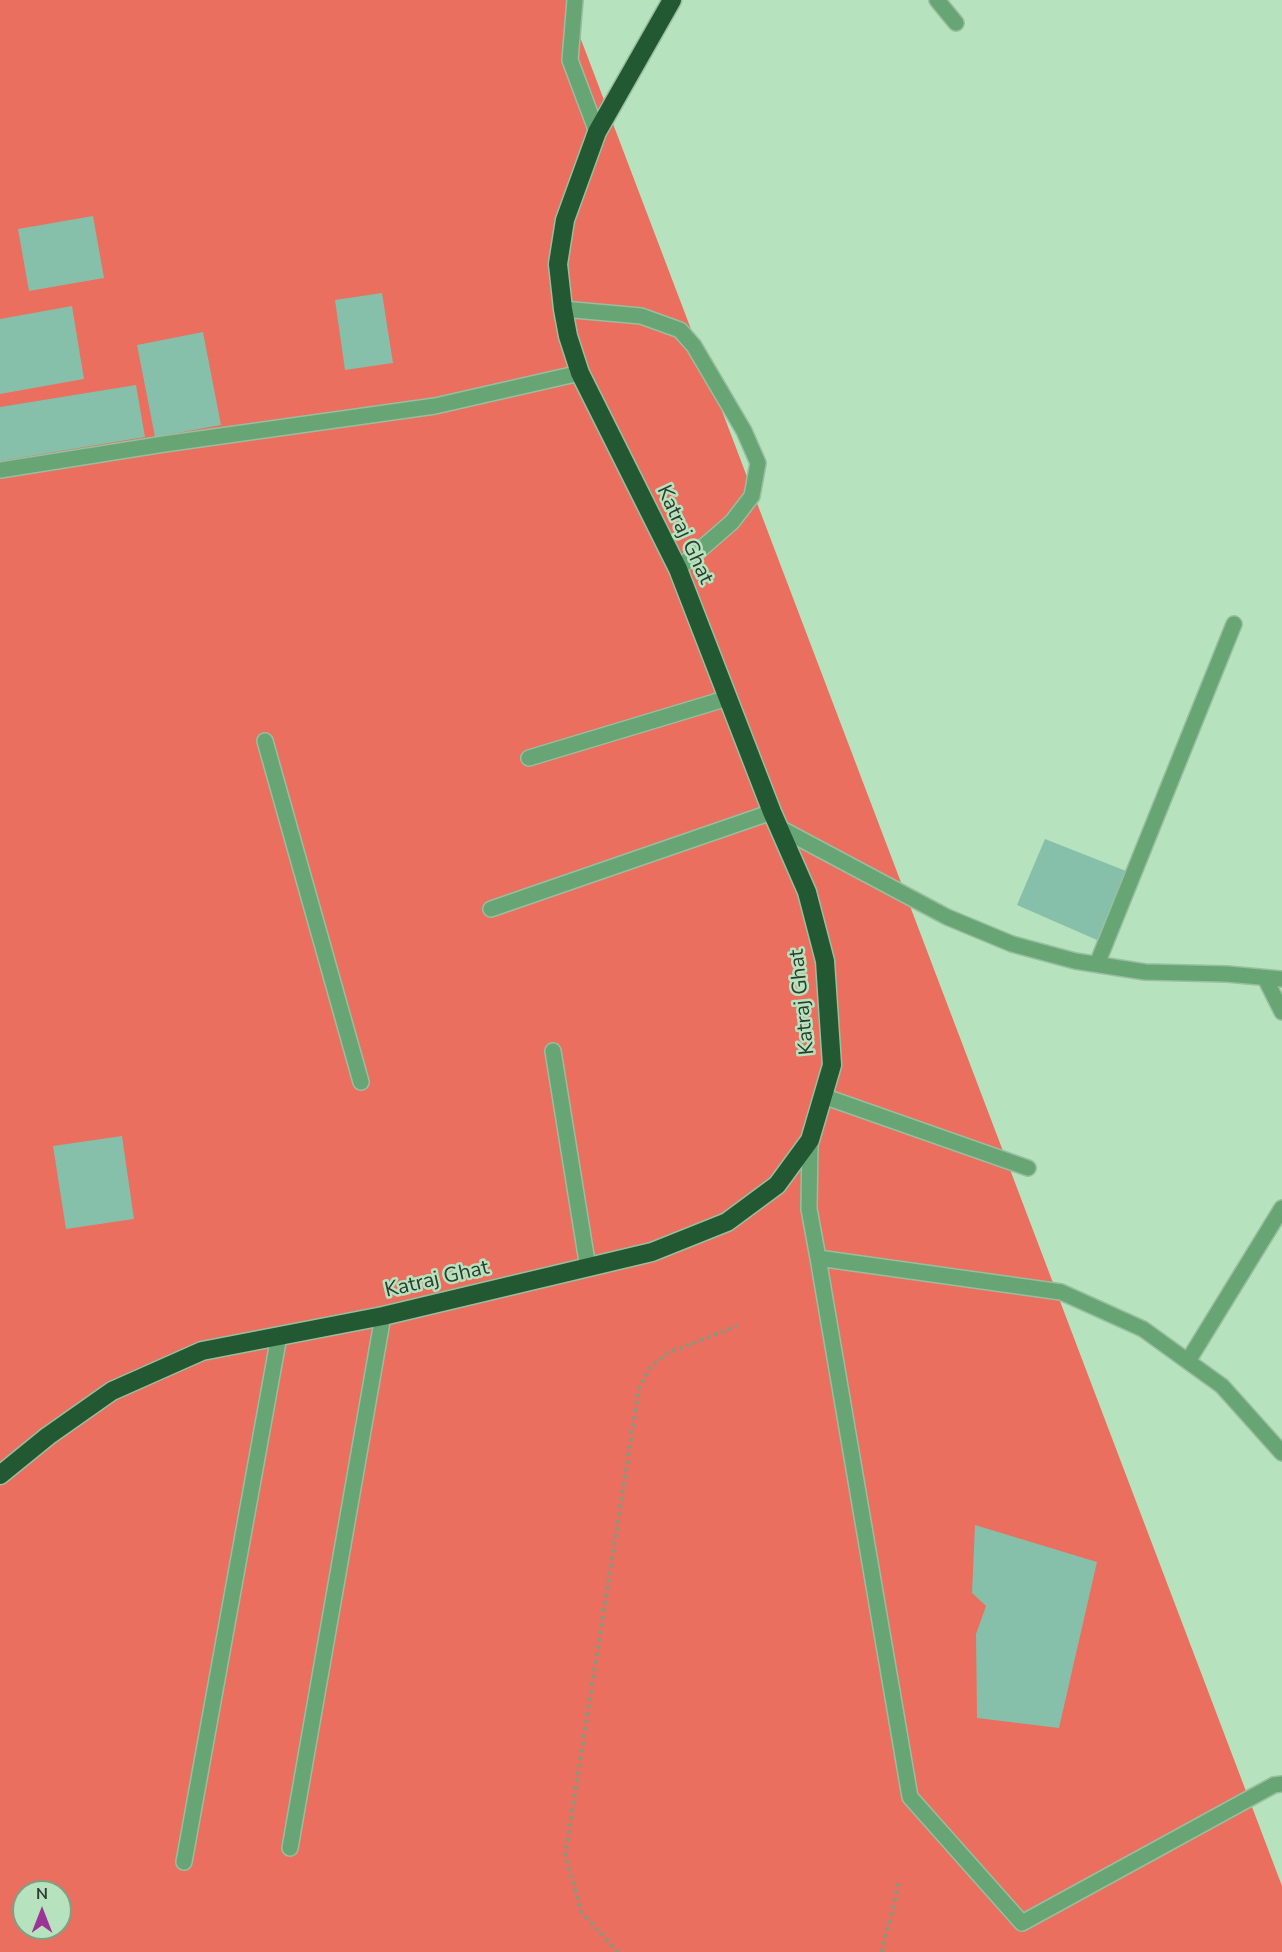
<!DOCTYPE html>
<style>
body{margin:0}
#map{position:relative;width:1282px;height:1952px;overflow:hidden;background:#b7e2be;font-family:"Nunito Sans",sans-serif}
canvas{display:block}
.north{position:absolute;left:12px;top:1880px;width:60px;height:60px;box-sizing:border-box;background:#b7e2be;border:2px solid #7fa085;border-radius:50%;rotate:0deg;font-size:16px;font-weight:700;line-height:24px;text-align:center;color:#2c3d2f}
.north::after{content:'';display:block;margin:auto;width:21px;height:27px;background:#9c3497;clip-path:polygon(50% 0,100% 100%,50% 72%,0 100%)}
</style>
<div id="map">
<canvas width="1282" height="1952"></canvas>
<div class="north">N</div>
</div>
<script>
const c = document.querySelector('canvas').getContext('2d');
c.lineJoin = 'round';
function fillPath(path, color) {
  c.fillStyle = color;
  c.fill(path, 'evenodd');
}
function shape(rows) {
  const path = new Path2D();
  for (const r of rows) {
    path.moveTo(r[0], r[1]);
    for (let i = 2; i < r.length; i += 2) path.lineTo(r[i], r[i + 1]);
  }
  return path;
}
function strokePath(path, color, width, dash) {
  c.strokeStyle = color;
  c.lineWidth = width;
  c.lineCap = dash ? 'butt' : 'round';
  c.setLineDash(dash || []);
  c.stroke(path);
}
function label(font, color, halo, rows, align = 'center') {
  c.font = font + ' "Nunito Sans",sans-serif';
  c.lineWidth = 5;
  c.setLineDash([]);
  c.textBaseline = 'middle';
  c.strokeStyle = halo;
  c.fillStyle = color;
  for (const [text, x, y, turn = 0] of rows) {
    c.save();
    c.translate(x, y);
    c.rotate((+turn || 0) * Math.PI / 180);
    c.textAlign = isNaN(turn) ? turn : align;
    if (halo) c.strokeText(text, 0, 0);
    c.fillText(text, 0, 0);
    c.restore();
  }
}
fillPath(shape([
 [0,0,566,0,1282,1886,1282,1952,0,1952],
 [24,1892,60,1892,60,1928,24,1928]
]), '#eb6f5e');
fillPath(shape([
 [93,216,104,278,29,291,18,229],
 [382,293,393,363,345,370,335,300],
 [72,306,84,379,0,394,0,319],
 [203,332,221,425,155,437,137,345],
 [136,385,145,437,0,461,0,407],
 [1045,839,1126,871,1097,940,1017,905],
 [122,1136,134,1219,66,1229,53,1146],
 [975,1525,1097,1562,1059,1728,977,1718,976,1634,986,1606,972,1593]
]), '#86bfaa');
const lane = shape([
 [937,0,956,23],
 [563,309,641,316,680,330,694,346,744,431,758,463,752,496,732,522,678,569],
 [265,741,361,1082],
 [491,909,772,812]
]);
const street = shape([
 [575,0,570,60,597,132],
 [0,470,164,444,435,406,580,373],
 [529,758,728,698],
 [778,827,947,917,1012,944,1075,961,1145,972,1227,974,1282,979],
 [1097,964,1234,624],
 [1265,978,1282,1012],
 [553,1051,588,1268],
 [823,1096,1028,1168],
 [810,1140,809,1209,818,1258,1061,1292,1143,1329,1222,1386,1282,1453],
 [818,1258,910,1797,1022,1923,1274,1785,1282,1784],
 [1188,1361,1282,1208],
 [290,1848,383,1316],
 [184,1862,279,1336]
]);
const highway = shape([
 [0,1475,48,1436,112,1391,202,1351,383,1316,652,1252,727,1222,777,1185,810,1140,832,1065,825,961,807,892,772,812,678,569,580,373,568,336,563,309,558,264,565,220,597,132,672,0]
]);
strokePath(lane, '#98be9f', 18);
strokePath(street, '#98be9f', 18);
strokePath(highway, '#98be9f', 21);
strokePath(shape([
 [618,1952,582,1913,565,1856,639,1388,650,1368,668,1353,737,1326],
 [882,1952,899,1882]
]), '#7d9d82', 4, [3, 4.5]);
strokePath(lane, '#67a674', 15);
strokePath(street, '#67a674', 15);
strokePath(highway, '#235932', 18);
label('21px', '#2c3d2f', '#b7e2be', [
 ["Katraj Ghat",684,535,65],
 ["Katraj Ghat",803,1002,-96],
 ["Katraj Ghat",437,1280,-13]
]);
</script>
